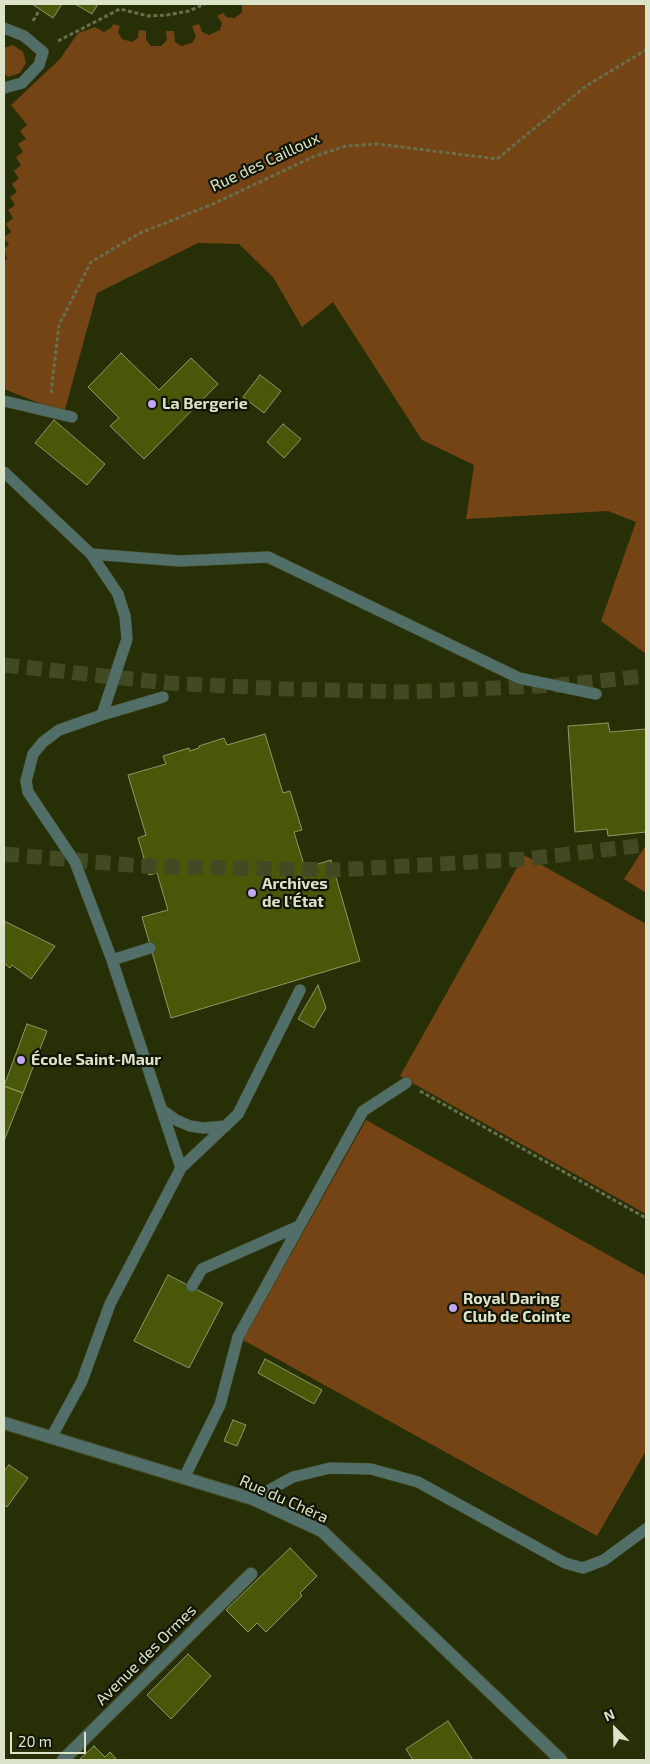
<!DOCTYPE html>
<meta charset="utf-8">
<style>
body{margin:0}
#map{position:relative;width:650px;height:1764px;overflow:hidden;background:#272f07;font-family:"Exo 2",sans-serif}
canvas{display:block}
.frame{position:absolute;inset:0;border:5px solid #dbe3c8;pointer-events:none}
.north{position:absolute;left:590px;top:1704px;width:50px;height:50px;-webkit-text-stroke:4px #111502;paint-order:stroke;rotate:337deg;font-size:14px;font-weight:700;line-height:20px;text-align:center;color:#dbe3c8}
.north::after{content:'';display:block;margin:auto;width:18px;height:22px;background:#dbe3c8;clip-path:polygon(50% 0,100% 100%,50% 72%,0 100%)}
.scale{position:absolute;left:10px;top:1732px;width:76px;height:22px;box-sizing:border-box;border:2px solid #dbe3c8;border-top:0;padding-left:6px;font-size:15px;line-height:18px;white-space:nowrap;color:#dbe3c8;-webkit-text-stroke:4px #111502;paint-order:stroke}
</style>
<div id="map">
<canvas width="650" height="1764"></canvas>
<div class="frame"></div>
<div class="north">N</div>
<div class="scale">20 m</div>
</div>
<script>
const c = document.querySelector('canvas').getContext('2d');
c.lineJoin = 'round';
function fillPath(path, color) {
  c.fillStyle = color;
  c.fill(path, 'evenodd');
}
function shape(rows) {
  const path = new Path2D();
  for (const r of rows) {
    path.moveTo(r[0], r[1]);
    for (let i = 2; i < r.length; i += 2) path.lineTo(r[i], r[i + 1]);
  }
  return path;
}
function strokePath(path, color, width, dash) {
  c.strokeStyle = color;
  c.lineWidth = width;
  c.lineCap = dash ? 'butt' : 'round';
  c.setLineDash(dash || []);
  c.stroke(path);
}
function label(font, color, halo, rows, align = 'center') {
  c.font = font + ' "Exo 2",sans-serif';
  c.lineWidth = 4.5;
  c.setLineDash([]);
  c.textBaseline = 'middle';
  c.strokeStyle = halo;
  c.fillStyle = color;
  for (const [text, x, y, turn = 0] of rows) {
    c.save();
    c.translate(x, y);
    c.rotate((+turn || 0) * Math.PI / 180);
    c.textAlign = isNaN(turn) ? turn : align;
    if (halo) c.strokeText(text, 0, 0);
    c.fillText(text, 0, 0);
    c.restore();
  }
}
fillPath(shape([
 [242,4,646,4,646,654,601,621,636,522,608,511,466,519,474,465,422,440,333,302,302,327,273,277,239,244,198,243,97,293,64,413,4,389,4,261,7,259,4,249,9,245,4,237,11,232,6,224,13,218,8,210,15,205,10,197,17,192,12,184,19,178,14,171,21,165,16,157,23,152,18,144,26,139,20,131,27,125,11,105,60,59,78,33,95,27,104,32,111,28,113,24,120,26,118,32,122,39,132,42,138,38,139,30,146,31,146,40,151,46,161,46,167,40,166,31,174,31,175,42,181,46,192,43,196,37,192,26,199,24,202,32,209,35,220,30,222,23,217,16,223,13,226,17,235,18,242,12],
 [13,45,23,52,26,63,20,73,8,77,4,73,4,48],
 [646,845,646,893,624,879],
 [524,855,646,924,646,1214,400,1076],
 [366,1120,646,1276,646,1451,597,1536,243,1340]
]), '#744415');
const building = shape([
 [32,4,62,4,53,18,32,4],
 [75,4,98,4,92,14,75,4],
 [121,353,159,390,191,358,218,384,144,459,110,426,119,418,88,387,121,353],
 [260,375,281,391,264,413,243,397,260,375],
 [54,420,105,464,87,485,35,443,54,420],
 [283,424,301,439,284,458,267,442,283,424],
 [608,723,610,732,646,729,646,832,608,836,607,829,575,832,568,726,608,723],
 [265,734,283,793,290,791,302,830,294,832,305,868,331,860,360,961,171,1018,142,917,168,910,157,873,149,875,138,838,146,835,128,775,166,764,163,756,189,748,190,751,199,748,199,746,224,738,227,745,265,734],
 [4,921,55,946,31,979,12,965,10,968,4,963,4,921],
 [318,985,326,1008,314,1028,298,1019,318,985],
 [27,1024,47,1031,23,1093,4,1086,27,1024],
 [4,1086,23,1093,4,1141,4,1086],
 [168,1275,223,1303,189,1368,134,1341,168,1275],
 [265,1359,322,1390,314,1404,258,1373,265,1359],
 [233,1420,246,1425,237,1446,224,1441,233,1420],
 [9,1465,28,1478,7,1507,4,1505,4,1471,9,1465],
 [290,1548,317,1576,300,1593,302,1596,266,1632,257,1623,248,1632,226,1610,290,1548],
 [188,1654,211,1676,171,1719,147,1695,188,1654],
 [448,1721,473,1760,413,1760,406,1749,448,1721],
 [94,1746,105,1757,110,1752,117,1760,79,1760,94,1746]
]);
fillPath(building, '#495709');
strokePath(building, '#8b9964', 1);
strokePath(shape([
 [4,665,168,683,286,689,406,692,560,685,646,676],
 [4,854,141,866,336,870,526,859,646,845]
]), '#424a24', 15, [15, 8]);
const service = shape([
 [4,28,24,36,43,52,39,65,22,83,4,88],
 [4,401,72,417],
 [4,472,91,554,118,594,125,616,127,639,102,715,59,730,43,742,33,754,26,781,28,792,75,862,112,960,181,1168],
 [91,554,180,561,268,557,519,678,596,694],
 [102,715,163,697],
 [112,960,150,948],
 [162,1110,176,1120,190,1126,204,1128,226,1126],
 [192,1286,202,1269,299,1226],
 [51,1438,82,1381,110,1304,181,1168,238,1114,300,990],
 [184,1478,220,1405,238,1337,363,1111,406,1083],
 [253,1499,293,1477,330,1468,371,1469,418,1482,565,1563,583,1568,604,1560,646,1529]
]);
const minor = shape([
 [4,1423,253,1499,322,1531,561,1760],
 [63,1760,251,1574]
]);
strokePath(service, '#444c26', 12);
strokePath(minor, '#444c26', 14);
strokePath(shape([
 [33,21,40,9],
 [58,41,120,9,148,16,167,15,189,11,205,4],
 [51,393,59,325,91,262,140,233,213,204,315,156,346,146,378,144,497,159,586,86,646,50],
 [420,1091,646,1218]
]), '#676f4c', 3, [4, 2.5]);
strokePath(service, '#526e68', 11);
strokePath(minor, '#526e68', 12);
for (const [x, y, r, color] of [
 [152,404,5,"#c2a8f2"],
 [252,893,5,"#c2a8f2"],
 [21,1060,5,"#c2a8f2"],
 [453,1308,5,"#c2a8f2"]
]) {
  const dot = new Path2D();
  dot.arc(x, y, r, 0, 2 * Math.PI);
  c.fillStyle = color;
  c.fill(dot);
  strokePath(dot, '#111502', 2);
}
label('16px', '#dbe3c8', '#111502', [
 ["Rue des Cailloux",265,162,-25],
 ["Rue du Chéra",284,1499,24],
 ["Avenue des Ormes",146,1655,-45]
]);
label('bold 16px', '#dbe3c8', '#111502', [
 ["La Bergerie",162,404],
 ["Archives",262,884],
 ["de l'État",262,902],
 ["École Saint-Maur",31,1060],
 ["Royal Daring",463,1299],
 ["Club de Cointe",463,1317]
], 'left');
</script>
